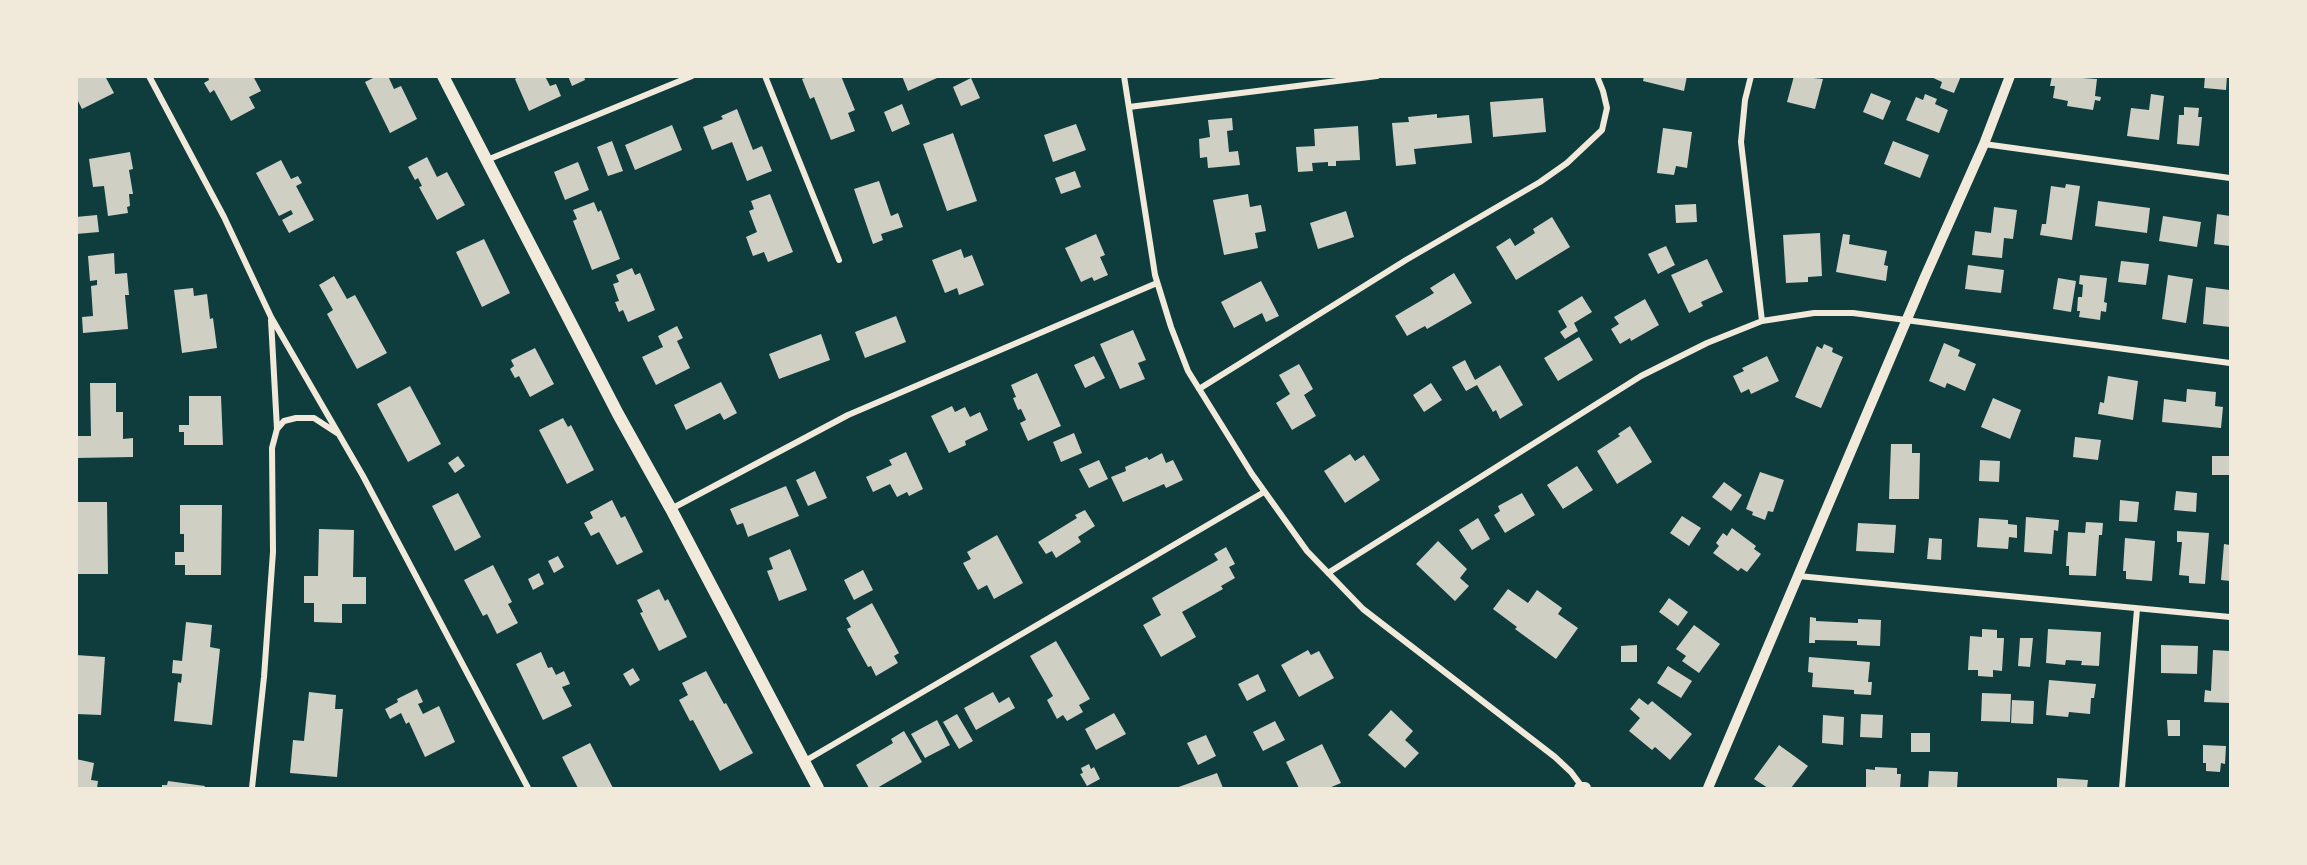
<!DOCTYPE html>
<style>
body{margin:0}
#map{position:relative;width:2307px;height:865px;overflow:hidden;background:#0f3d3e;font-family:"Open Sans",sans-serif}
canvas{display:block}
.frame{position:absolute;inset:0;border:78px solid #f1e9da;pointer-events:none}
</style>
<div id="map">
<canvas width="2307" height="865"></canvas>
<div class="frame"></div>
</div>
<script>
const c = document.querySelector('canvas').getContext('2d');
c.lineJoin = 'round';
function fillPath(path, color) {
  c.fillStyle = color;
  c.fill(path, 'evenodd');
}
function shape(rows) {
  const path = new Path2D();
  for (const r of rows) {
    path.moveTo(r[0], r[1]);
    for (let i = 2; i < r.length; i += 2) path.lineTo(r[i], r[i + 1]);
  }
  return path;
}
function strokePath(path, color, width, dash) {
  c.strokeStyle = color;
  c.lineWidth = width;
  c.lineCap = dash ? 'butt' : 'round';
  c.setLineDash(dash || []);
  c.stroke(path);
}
fillPath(shape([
 [76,76,105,76,114,93,82,109,76,97],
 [208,76,253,76,261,91,249,97,255,108,231,121,214,90,210,93,204,83,209,80],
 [377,76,388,76,394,89,401,86,417,119,390,133,365,82],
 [519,76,545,76,550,86,556,84,561,96,529,111,515,79],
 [568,76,584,76,585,80,572,86],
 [810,76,841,76,855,110,848,113,855,131,831,140,814,97,810,99,802,79],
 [902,76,937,76,937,78,908,91],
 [1644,76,1687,76,1684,91,1643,81],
 [1794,76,1823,79,1815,109,1787,102],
 [1929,76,1961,76,1954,93,1940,88,1942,82],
 [2052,76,2097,79,2095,96,2101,97,2100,101,2095,100,2093,110,2067,106,2068,101,2053,98,2055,86,2050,86],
 [2205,76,2227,76,2226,90,2204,88],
 [971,78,980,98,961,106,953,87],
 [1871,93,1891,101,1883,120,1863,112],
 [1925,94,1937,99,1935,104,1948,110,1939,133,1906,120,1916,97,1923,100],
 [2151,94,2164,96,2159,140,2127,136,2131,108,2149,110],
 [1543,98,1546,132,1493,137,1490,102],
 [902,104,910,124,892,132,884,112],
 [2184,107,2199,108,2198,117,2202,117,2199,146,2177,144,2179,115,2184,115],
 [737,109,753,150,762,146,772,171,747,181,732,142,712,150,703,127,723,119,721,116],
 [1437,114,1437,118,1469,115,1472,143,1414,149,1416,164,1396,166,1392,123,1409,122,1408,117],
 [1232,118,1233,130,1227,131,1229,152,1238,151,1240,165,1208,168,1207,157,1200,158,1199,139,1210,137,1208,120],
 [1076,124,1086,150,1053,162,1044,135],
 [672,125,682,150,635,170,625,145],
 [1358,126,1360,160,1336,161,1336,166,1328,166,1328,162,1312,163,1313,171,1298,172,1296,147,1315,146,1314,129],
 [1663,128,1692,132,1687,168,1676,166,1674,175,1657,173],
 [953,133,977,201,947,211,923,144],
 [612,141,623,171,608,176,597,147],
 [1893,141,1929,155,1920,178,1884,164],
 [130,152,133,169,129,170,133,194,129,194,130,206,127,207,128,213,108,216,104,186,93,187,89,159],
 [427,157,437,177,447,172,465,205,437,220,419,187,422,186,418,178,415,180,408,167],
 [281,160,291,179,298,176,302,183,296,186,314,220,289,233,282,220,293,214,291,210,279,216,256,173],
 [578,162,589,190,565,200,554,172],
 [1075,171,1081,187,1061,194,1055,178],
 [879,181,891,216,898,213,903,227,881,234,883,240,873,244,854,189],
 [2066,184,2080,186,2072,240,2040,235,2042,224,2046,224,2051,186,2065,188],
 [770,194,793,252,768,262,764,252,753,256,746,237,757,232,749,211,754,209,751,201],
 [1248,194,1250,207,1261,205,1266,231,1255,233,1258,248,1224,255,1213,200],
 [2098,201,2150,208,2147,233,2095,226],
 [594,202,598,212,601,210,620,259,592,270,573,221,577,219,573,210],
 [1696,204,1697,222,1676,223,1675,205],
 [1994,207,2017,210,2013,239,2004,238,2002,258,1972,255,1975,231,1991,233],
 [1346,211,1354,237,1318,249,1310,223],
 [2217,214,2230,216,2230,246,2214,244],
 [97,215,99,232,76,234,76,217],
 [2163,216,2201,222,2197,247,2159,241],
 [1552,217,1570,247,1516,280,1496,247,1510,238,1515,246,1535,233,1533,229],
 [1820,233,1822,276,1808,277,1808,282,1786,283,1783,235],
 [1096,234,1105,255,1100,257,1108,275,1094,281,1092,277,1081,282,1065,248],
 [1843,234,1850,235,1849,244,1887,251,1884,265,1888,266,1886,281,1836,272],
 [484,239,510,293,482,307,456,252],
 [1666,246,1675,265,1658,274,1648,254],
 [961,249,964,258,972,255,984,285,959,295,957,288,945,293,932,260],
 [114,253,115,274,127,273,129,295,125,295,128,329,83,333,82,317,93,316,91,286,97,285,97,280,90,281,88,256],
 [1707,259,1723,292,1701,302,1703,306,1689,313,1671,275],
 [2121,261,2149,264,2146,285,2118,282],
 [1968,265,2004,270,2001,293,1965,289],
 [632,268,635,275,640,273,655,310,628,322,623,310,619,312,615,302,619,301,613,284,619,282,616,275],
 [1454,273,1472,303,1427,329,1425,326,1407,336,1395,316,1434,293,1430,288],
 [2080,275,2107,278,2104,302,2107,303,2106,312,2101,311,2100,320,2079,317,2080,311,2077,311,2078,297,2082,297,2083,285,2079,284],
 [2168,275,2193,279,2186,323,2162,319],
 [334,276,347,299,355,295,387,353,357,369,327,314,333,310,319,285],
 [2058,278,2076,281,2071,312,2053,309],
 [1261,281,1279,316,1266,322,1262,313,1234,328,1221,302],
 [2206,287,2230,290,2230,327,2203,324],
 [193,288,194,296,207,294,210,319,213,318,217,348,182,353,174,290],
 [1582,296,1592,312,1574,323,1578,331,1565,339,1560,332,1567,327,1558,311],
 [1645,299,1659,325,1631,341,1630,338,1620,344,1611,329,1619,324,1614,317],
 [896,316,906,342,865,358,855,332],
 [677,326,683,338,677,341,690,368,656,385,642,357,663,347,658,336],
 [1133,330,1146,360,1138,363,1145,379,1120,389,1100,344],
 [821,334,830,360,779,379,769,354],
 [1579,337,1593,360,1558,381,1544,358],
 [1944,343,1960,350,1958,356,1976,364,1965,391,1947,383,1945,388,1929,381],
 [1824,344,1833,348,1832,352,1843,357,1821,408,1795,397,1817,346,1822,349],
 [535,348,554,384,530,397,519,376,515,378,510,369,514,366,511,360],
 [1094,356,1105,378,1085,388,1074,365],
 [1767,356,1779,381,1751,394,1749,389,1741,393,1733,376,1744,371,1742,368],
 [1465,360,1475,380,1500,365,1523,405,1500,419,1496,410,1493,412,1477,385,1466,391,1452,367],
 [1299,364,1313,389,1304,395,1316,416,1292,430,1276,403,1290,394,1279,375],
 [1037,373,1061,426,1028,441,1020,423,1026,420,1021,409,1018,410,1013,398,1016,397,1011,385],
 [2108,376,2138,381,2133,420,2098,414,2100,402,2104,403],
 [721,382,737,413,724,420,720,413,686,430,674,405],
 [90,383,116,383,116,412,123,412,123,439,133,438,133,457,76,458,76,436,91,436],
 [1431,383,1442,400,1424,412,1413,395],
 [410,386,441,444,408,462,377,404],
 [2187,389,2216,392,2215,406,2223,407,2221,428,2162,422,2164,399,2186,402],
 [189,396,221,396,223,445,184,445,184,432,179,432,179,425,189,425],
 [1993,398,2021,410,2010,439,1981,427],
 [952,406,955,412,965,407,970,417,980,412,988,430,965,441,966,445,949,453,931,416],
 [563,418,568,427,571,425,594,470,567,484,539,430],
 [1630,426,1652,462,1617,484,1597,451,1620,436,1618,434],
 [1074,433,1082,453,1061,462,1053,442],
 [2075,437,2101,440,2098,460,2073,457],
 [1891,444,1912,444,1912,453,1920,453,1919,499,1889,499],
 [906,452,923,489,909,496,907,492,897,497,890,484,873,492,866,477,892,465,889,460],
 [1162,453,1166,463,1173,460,1183,480,1166,488,1164,484,1123,502,1111,477,1126,471,1125,467,1147,457,1149,460],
 [1350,454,1355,461,1364,455,1380,480,1345,503,1324,471],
 [458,456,465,466,455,473,448,463],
 [2212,456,2230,456,2230,475,2212,475],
 [1099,460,1108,479,1089,488,1079,469],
 [1980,460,2000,461,1999,482,1979,481],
 [1577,466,1593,490,1563,509,1547,485],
 [815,471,827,498,808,506,796,480],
 [1760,472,1784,480,1773,512,1768,511,1765,520,1752,515,1753,512,1746,509],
 [1724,482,1742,495,1731,511,1712,497],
 [786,486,799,516,748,537,743,523,737,525,730,509],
 [2176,491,2197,493,2196,512,2174,510],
 [458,493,481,537,455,551,432,506],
 [1522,493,1535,515,1505,533,1494,515,1500,511,1498,506],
 [612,500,621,518,625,516,643,552,617,565,599,532,591,536,584,523,593,518,590,512],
 [2120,500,2139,502,2137,522,2119,521],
 [76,502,107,502,108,574,76,574],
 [180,505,222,505,221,575,185,575,185,565,175,565,175,552,184,552,184,534,180,534],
 [1085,510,1095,526,1078,537,1081,542,1056,558,1052,551,1046,554,1038,542,1077,518,1075,515],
 [1682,516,1701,528,1689,546,1670,533],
 [2026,517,2059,520,2058,531,2054,530,2052,554,2024,552],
 [1478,518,1490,539,1472,550,1459,530],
 [1979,518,2008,520,2008,524,2017,525,2017,538,2009,537,2008,549,1977,547],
 [2086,522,2103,523,2102,535,2099,535,2096,576,2069,575,2069,566,2066,566,2068,532,2085,533],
 [1858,523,1896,525,1894,553,1856,551],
 [1732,528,1756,546,1754,549,1761,554,1747,572,1741,568,1738,571,1713,553,1719,546,1716,543,1723,533,1727,536],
 [319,529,354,530,353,577,366,577,366,604,342,604,342,623,314,622,314,603,304,603,304,576,318,576],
 [2177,531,2209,533,2205,584,2189,583,2189,576,2179,575,2182,542,2177,542],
 [997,535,1023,583,994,599,987,585,978,590,963,563,971,559,967,552],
 [1929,538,1942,539,1941,560,1927,559],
 [2125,538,2155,541,2152,581,2126,579,2126,571,2123,571],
 [1438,541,1467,569,1460,578,1469,586,1455,601,1416,564],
 [2224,544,2230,545,2230,581,2221,580],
 [1226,547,1235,564,1229,567,1235,578,1221,586,1223,589,1182,612,1196,637,1161,657,1143,625,1161,615,1152,598,1218,560,1214,554],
 [790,549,807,590,779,601,767,571,773,569,769,558],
 [558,556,564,567,554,573,548,561],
 [493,565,512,602,508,604,518,623,497,634,487,614,483,616,464,580],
 [863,570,873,590,854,600,844,580],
 [539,573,544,584,533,590,528,579],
 [659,589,665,601,668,599,687,637,659,651,640,613,643,612,637,600],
 [1508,589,1528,603,1537,590,1562,608,1558,614,1578,628,1556,659,1515,629,1517,627,1493,609],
 [1669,598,1688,612,1678,626,1659,612],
 [872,603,899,653,894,656,898,663,876,676,871,666,868,667,847,629,851,627,846,618],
 [1810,617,1816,618,1816,621,1858,623,1858,619,1881,620,1880,646,1857,645,1857,641,1815,640,1815,643,1809,643],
 [186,622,212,625,210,647,220,649,212,725,174,721,178,682,181,683,182,674,172,673,173,660,182,661],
 [1694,625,1720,644,1699,673,1682,661,1686,656,1676,649],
 [1982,629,1997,630,1997,638,2004,638,2002,671,1993,670,1993,677,1978,676,1978,670,1968,670,1970,636,1982,637],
 [2048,629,2101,632,2099,666,2081,665,2082,661,2066,660,2065,665,2046,663],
 [2020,638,2033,638,2030,667,2018,666],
 [1056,641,1090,699,1079,705,1083,712,1067,721,1063,715,1057,719,1047,700,1053,696,1030,656],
 [1637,645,1637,662,1621,662,1621,646],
 [2161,645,2198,646,2197,674,2161,673],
 [1308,650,1311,655,1319,651,1334,678,1299,697,1281,665],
 [2213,650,2230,651,2230,703,2204,702,2205,690,2211,691],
 [541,652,548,668,552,667,556,675,564,671,570,684,562,687,572,706,543,720,516,664],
 [76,655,105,657,101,715,76,714],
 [1809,657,1870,662,1868,682,1872,682,1871,695,1854,694,1854,690,1812,687,1813,673,1808,672],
 [1668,666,1692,681,1681,698,1657,683],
 [633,668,640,680,630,686,623,674],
 [706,671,724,704,726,703,753,753,720,771,693,720,690,721,679,700,688,695,682,683],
 [1258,674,1266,691,1247,701,1238,684],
 [2049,680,2096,684,2094,698,2091,698,2090,714,2069,712,2068,717,2046,715],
 [417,689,423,702,418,704,423,714,439,706,455,742,425,757,409,722,406,724,401,713,390,719,385,709,398,702,397,699],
 [309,692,336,695,335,709,343,709,337,777,290,773,293,740,304,741],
 [993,692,999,703,1009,697,1015,708,976,730,964,708],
 [1982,693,2011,694,2010,722,1981,721],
 [1639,698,1648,705,1652,701,1692,734,1670,760,1655,747,1652,750,1629,731,1640,718,1630,709],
 [2012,700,2034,701,2033,724,2011,723],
 [1391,710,1413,731,1405,740,1419,753,1405,768,1368,735],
 [1114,713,1126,734,1096,750,1085,729],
 [957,714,973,741,959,749,943,722],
 [1861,714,1883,715,1882,738,1860,737],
 [1823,715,1844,717,1843,745,1822,743],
 [937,720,950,745,925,758,911,734],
 [2167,720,2180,720,2180,736,2168,736],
 [1275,721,1285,740,1263,751,1253,732],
 [904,731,922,762,877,788,869,788,856,765,893,743,891,739],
 [1911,733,1930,733,1930,752,1911,752],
 [1206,735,1216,756,1198,765,1187,743],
 [590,743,613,788,578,788,562,757],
 [1322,744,1341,783,1329,788,1299,788,1286,762],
 [1779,745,1808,766,1791,788,1768,788,1754,779],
 [2203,745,2226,746,2225,764,2221,763,2220,772,2206,771,2206,763,2203,763],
 [76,759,94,763,91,780,98,781,97,788,76,788],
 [1089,764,1091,769,1094,767,1100,779,1087,786,1080,774,1083,773,1081,768],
 [1875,767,1897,768,1897,774,1901,774,1900,788,1866,788,1866,769,1875,770],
 [1929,771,1958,772,1957,788,1928,788],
 [1217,773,1223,788,1176,788],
 [2057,778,2088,780,2087,788,2057,788],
 [168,781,205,786,204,788,162,788,162,785,167,785]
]), '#cfcfc3');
strokePath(shape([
 [149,76,224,217,271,317,363,476,528,788],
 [765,76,839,260],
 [1124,76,1155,275,1171,327,1188,371,1252,474,1307,551,1363,609,1555,757,1571,772,1583,788],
 [1751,76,1745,100,1741,142,1762,321],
 [1129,107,1377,76],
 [1984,144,2230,178],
 [487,160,692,76],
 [1199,389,1406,260,1540,182,1567,163,1602,130,1607,108,1603,91,1597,76],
 [277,429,284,421,296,418,314,418,337,433],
 [671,509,848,415,1157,283],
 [1328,573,1641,376,1707,343,1762,321,1814,313,1853,313,2230,363],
 [1798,576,2230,617],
 [805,761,1264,492],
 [252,788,264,677,273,552,272,448,277,429,271,320],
 [2122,788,2137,609]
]), '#f1e9da', 6);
strokePath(shape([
 [1708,788,1924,279,1984,144,2010,76]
]), '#f1e9da', 10);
strokePath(shape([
 [443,76,618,414,671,509,818,788],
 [1580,788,1585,788]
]), '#f1e9da', 12);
</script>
